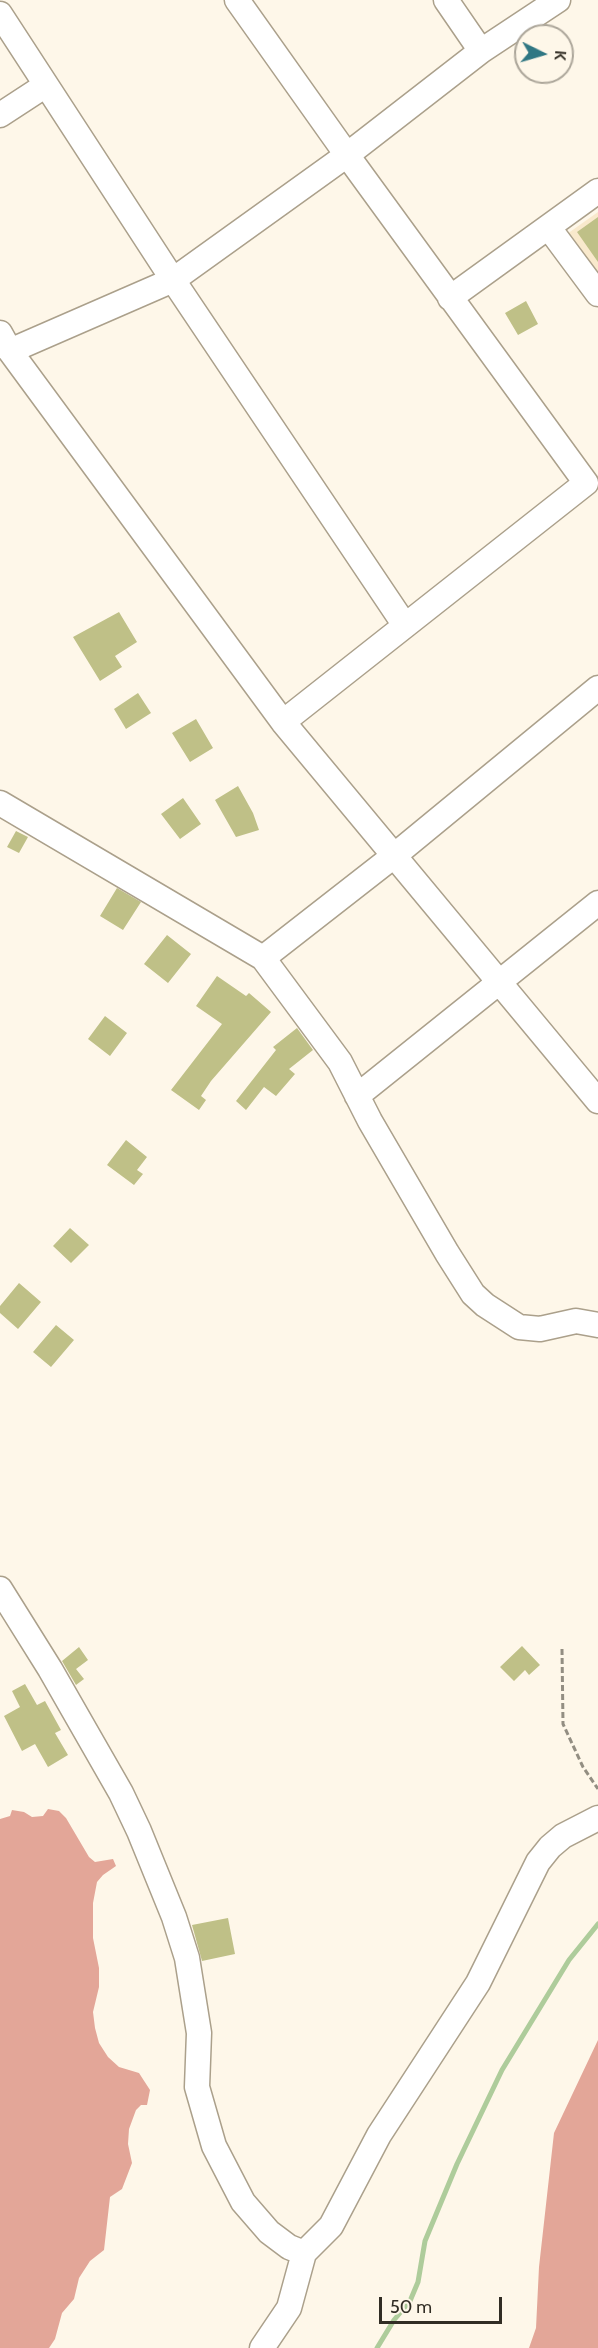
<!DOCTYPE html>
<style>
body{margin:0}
#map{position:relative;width:598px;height:2348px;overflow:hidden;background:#fef7e9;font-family:Cabin,sans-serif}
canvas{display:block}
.north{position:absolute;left:514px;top:24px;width:60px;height:60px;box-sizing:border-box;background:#fef7e9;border:2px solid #aca69a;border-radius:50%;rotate:95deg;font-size:16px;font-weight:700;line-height:24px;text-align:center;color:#312d24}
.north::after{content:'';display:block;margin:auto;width:21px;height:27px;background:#307783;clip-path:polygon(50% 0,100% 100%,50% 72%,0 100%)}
.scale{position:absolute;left:379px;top:2297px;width:123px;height:27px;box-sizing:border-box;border:3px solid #312d24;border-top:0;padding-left:8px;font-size:18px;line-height:21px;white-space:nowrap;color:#312d24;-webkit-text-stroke:4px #fef7e9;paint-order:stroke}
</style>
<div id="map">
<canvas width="598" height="2348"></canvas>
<div class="north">K</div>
<div class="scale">50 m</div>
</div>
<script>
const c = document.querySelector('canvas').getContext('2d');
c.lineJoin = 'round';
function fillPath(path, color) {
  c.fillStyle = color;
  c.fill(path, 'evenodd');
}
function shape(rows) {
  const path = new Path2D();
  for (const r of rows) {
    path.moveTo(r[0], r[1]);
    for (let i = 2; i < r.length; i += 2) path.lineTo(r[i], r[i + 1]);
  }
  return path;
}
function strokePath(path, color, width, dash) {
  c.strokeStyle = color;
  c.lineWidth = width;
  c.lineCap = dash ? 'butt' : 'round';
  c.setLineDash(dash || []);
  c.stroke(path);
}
fillPath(shape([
 [598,212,598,275,567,234]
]), '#f9e9cc');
fillPath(shape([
 [48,1809,59,1811,66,1818,89,1857,95,1862,113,1859,116,1866,103,1875,97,1882,93,1903,93,1938,99,1968,99,1987,93,2012,95,2028,99,2043,108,2057,119,2067,139,2073,150,2090,147,2105,141,2105,136,2110,129,2129,128,2144,132,2163,122,2189,110,2197,104,2250,90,2261,79,2278,74,2299,62,2313,55,2339,49,2348,0,2348,0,1819,10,1816,12,1810,24,1812,32,1817,43,1816],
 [598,2040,598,2348,529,2348,536,2328,539,2267,554,2133]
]), '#e3a698');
strokePath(shape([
 [377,2348,394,2320,410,2301,418,2282,425,2241,457,2164,502,2070,569,1960,598,1924]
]), '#aecc9b', 5);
fillPath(shape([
 [598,217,598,262,577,232],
 [526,301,538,324,518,335,505,313],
 [119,612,137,642,115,656,122,667,100,681,73,637],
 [138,693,151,713,126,729,114,709],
 [196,719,213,748,190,762,172,733],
 [238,786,253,813,259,830,236,837,215,800],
 [183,798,201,824,180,839,161,814],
 [16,831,28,837,19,853,7,847],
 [117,888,141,902,123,930,100,916],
 [167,935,191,954,168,983,144,964],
 [217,976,246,996,249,993,271,1012,211,1081,201,1096,206,1100,199,1110,171,1090,222,1024,196,1006],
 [105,1016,127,1033,110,1056,88,1039],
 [297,1028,313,1050,289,1069,295,1074,276,1096,264,1087,246,1110,236,1101,276,1050,273,1047],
 [126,1140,147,1157,137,1170,143,1174,134,1185,107,1165],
 [70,1228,89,1245,71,1263,53,1246],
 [19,1283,41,1302,18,1329,0,1313,0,1306],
 [56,1325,74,1340,51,1367,33,1352],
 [522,1646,540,1665,529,1675,525,1670,514,1681,500,1667],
 [79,1647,88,1660,76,1669,84,1679,76,1685,62,1661],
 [25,1684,37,1705,45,1701,61,1730,55,1733,68,1755,48,1767,35,1744,22,1751,4,1716,20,1707,12,1691],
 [228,1918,235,1954,202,1961,192,1925]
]), '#bfc087');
const minor = shape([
 [446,0,481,51],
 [0,14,173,280,404,624],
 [0,115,46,85],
 [549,228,598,294],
 [450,298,598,191],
 [0,333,10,351,283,722,598,1101],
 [10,351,173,280,347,155,237,0],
 [283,722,586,483,347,155,481,51,558,0],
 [0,803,263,958,340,1062,370,1121,447,1253,473,1294,485,1305,519,1327,540,1329,576,1321,598,1325],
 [263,958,395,855,598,688],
 [357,1096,598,903],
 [0,1589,50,1669,121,1793,139,1831,174,1917,187,1958,199,2033,197,2087,214,2146,243,2202,269,2232,289,2247,304,2253,331,2226,379,2135,478,1983,538,1862,550,1847,563,1836,598,1818],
 [262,2348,289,2308,304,2253]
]);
strokePath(minor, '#aba08b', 27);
strokePath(shape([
 [562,1649,563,1724,583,1767,598,1789]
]), '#938e82', 3, [6, 3]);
strokePath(minor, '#fff', 24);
</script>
